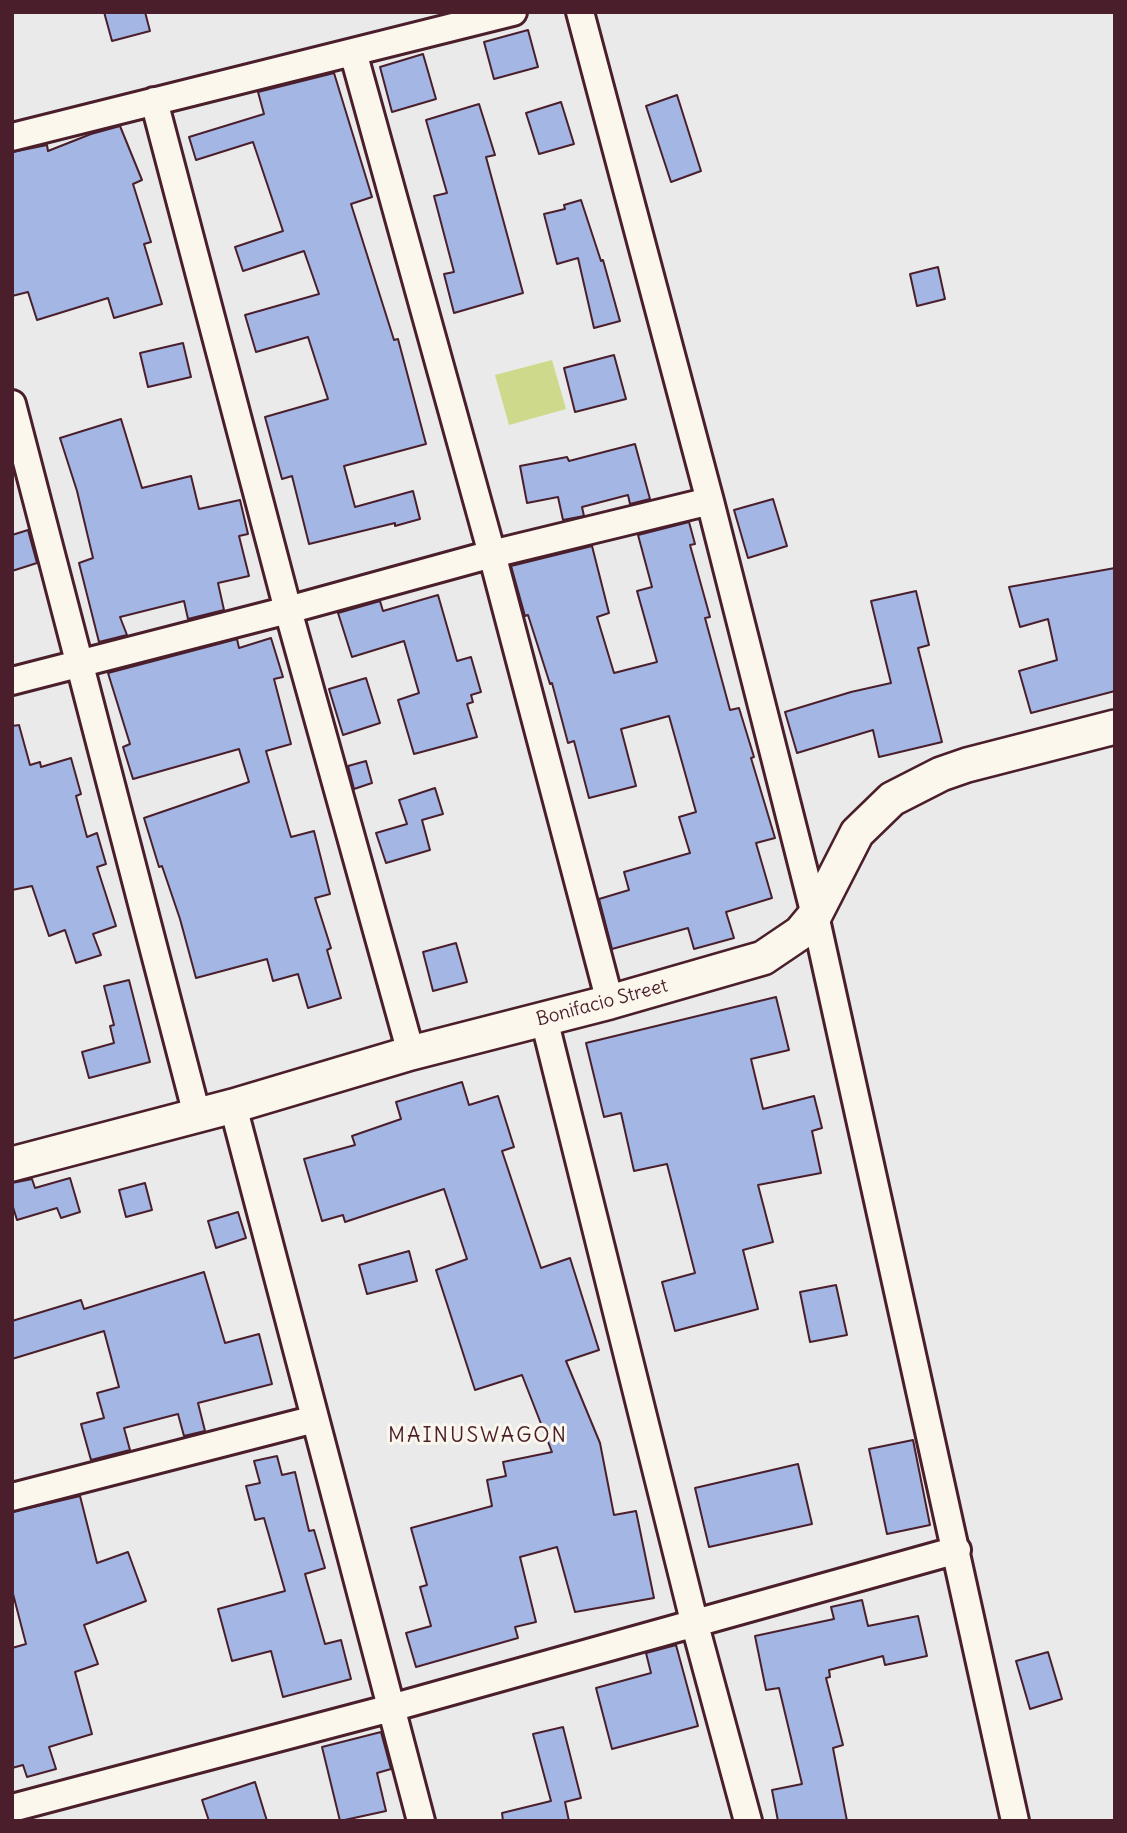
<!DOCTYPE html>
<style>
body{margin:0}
#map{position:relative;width:1127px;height:1833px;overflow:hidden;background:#eaeaea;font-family:Delius,sans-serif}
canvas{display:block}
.frame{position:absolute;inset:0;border:14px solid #4a1f2b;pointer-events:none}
</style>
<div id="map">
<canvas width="1127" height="1833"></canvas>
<div class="frame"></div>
</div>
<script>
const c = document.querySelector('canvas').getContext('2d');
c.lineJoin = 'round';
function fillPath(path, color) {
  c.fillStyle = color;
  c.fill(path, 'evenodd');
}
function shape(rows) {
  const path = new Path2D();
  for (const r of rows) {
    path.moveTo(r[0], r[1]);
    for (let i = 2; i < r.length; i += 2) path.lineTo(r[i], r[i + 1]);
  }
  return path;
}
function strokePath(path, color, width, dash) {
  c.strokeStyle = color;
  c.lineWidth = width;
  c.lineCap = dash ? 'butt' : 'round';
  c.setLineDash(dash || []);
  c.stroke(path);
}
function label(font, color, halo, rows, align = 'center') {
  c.font = font + ' Delius,sans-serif';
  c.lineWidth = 6;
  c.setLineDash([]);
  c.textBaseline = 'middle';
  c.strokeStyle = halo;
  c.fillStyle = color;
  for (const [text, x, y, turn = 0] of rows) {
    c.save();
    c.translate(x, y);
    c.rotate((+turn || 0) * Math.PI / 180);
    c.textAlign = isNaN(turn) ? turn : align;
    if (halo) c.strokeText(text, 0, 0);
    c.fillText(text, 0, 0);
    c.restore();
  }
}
fillPath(shape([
 [552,360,566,409,509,425,495,375]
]), '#ced98c');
const building = shape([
 [104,12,145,12,150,31,112,41,104,12],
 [528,30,538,67,494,79,484,42,528,30],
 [423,54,436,99,392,112,380,67,423,54],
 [334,73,372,197,351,204,394,340,398,339,426,444,344,466,355,507,413,491,420,519,395,526,395,523,309,544,292,476,282,479,265,417,328,399,308,337,256,352,245,315,319,294,304,251,243,271,235,247,283,231,253,142,196,160,189,137,264,114,258,92,334,73],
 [677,95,701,171,671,182,646,106,677,95],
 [561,102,574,144,539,154,526,113,561,102],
 [479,104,495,155,486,157,523,293,454,313,444,274,454,272,434,196,447,193,426,120,479,104],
 [120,126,142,180,133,184,151,242,144,244,162,304,114,318,108,298,37,320,28,292,12,296,12,152,47,145,48,151,91,134,120,126],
 [581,200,601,261,603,260,620,321,594,328,578,258,557,264,544,214,565,209,564,205,581,200],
 [938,267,945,299,917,306,910,274,938,267],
 [183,343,191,377,148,387,140,353,183,343],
 [614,355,626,399,575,412,564,368,614,355],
 [121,419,142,488,191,476,199,509,240,500,248,534,239,536,249,576,218,583,224,610,188,619,184,601,120,617,127,635,99,642,79,563,93,558,77,491,60,438,121,419],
 [635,444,650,499,630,504,628,495,582,507,584,516,563,520,558,497,527,503,520,466,567,457,569,461,635,444],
 [773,499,787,546,748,558,734,510,773,499],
 [689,522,695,544,690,545,710,617,705,618,730,710,739,708,754,757,751,758,775,838,756,843,772,898,726,912,734,938,694,949,688,928,612,949,599,899,629,890,624,872,690,853,679,817,696,812,669,716,621,729,636,786,589,798,574,741,568,743,552,683,550,684,528,615,525,616,511,566,592,546,609,613,597,617,614,673,657,662,637,591,652,587,638,535,689,522],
 [28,530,37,563,12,571,12,535,28,530],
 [1115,568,1115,691,1031,713,1019,671,1057,660,1048,619,1020,627,1009,587,1115,568],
 [916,591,929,645,918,648,942,742,879,757,873,730,797,753,785,712,851,692,891,683,871,601,916,591],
 [438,595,457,661,471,657,481,692,471,695,473,702,467,704,477,737,414,754,398,700,419,693,404,641,352,657,338,613,380,601,383,611,438,595],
 [271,638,283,677,274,679,291,744,266,751,291,837,314,831,330,894,315,898,331,948,327,950,341,998,308,1008,298,974,273,981,267,959,196,978,180,919,162,866,159,867,144,818,249,782,239,749,133,779,123,747,130,744,108,673,237,639,239,648,271,638],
 [366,678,380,723,343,735,329,689,366,678],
 [19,725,30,765,40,762,41,767,71,758,81,794,76,796,87,837,97,833,106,864,97,867,116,926,93,934,101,955,76,963,65,930,49,936,32,886,12,890,12,726,19,725],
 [366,761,372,783,354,789,348,766,366,761],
 [435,788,443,814,422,820,430,850,386,863,376,833,407,824,399,800,435,788],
 [456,943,467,982,433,991,423,952,456,943],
 [129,980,150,1062,89,1078,82,1052,114,1043,110,1026,114,1025,104,986,129,980],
 [776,997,789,1050,751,1059,763,1109,814,1096,822,1128,812,1131,821,1173,758,1185,773,1242,743,1250,758,1309,675,1331,662,1282,695,1273,667,1164,634,1171,621,1113,604,1117,586,1043,776,997],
 [462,1082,469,1105,498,1096,514,1147,502,1151,541,1268,570,1258,599,1350,566,1361,600,1443,614,1515,636,1511,654,1598,575,1612,557,1547,520,1557,536,1622,515,1627,518,1638,416,1667,406,1633,431,1626,420,1587,427,1585,411,1528,492,1506,487,1480,506,1476,503,1462,552,1452,522,1375,475,1390,436,1270,467,1259,444,1189,345,1222,343,1215,322,1221,304,1159,355,1145,352,1136,401,1119,396,1102,462,1082],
 [70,1178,80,1212,61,1218,57,1208,17,1220,12,1204,12,1183,32,1179,35,1188,70,1178],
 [145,1183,152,1210,126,1217,119,1190,145,1183],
 [238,1212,246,1238,216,1248,208,1221,238,1212],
 [409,1251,417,1281,367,1294,359,1265,409,1251],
 [204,1272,225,1343,259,1334,272,1384,198,1403,205,1431,184,1436,178,1414,124,1428,130,1450,91,1460,81,1424,104,1418,97,1393,119,1387,104,1331,12,1359,12,1321,81,1300,84,1309,204,1272],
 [836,1285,847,1335,810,1342,800,1292,836,1285],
 [913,1440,930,1525,887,1534,869,1449,913,1440],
 [277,1456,282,1475,295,1472,309,1531,314,1530,325,1568,305,1574,325,1644,341,1640,351,1679,283,1697,271,1651,232,1661,218,1609,285,1591,264,1518,255,1520,246,1486,260,1483,254,1461,277,1456],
 [798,1464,812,1524,709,1547,695,1488,798,1464],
 [80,1496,97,1563,128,1552,146,1601,84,1625,98,1664,75,1672,92,1734,49,1747,56,1769,27,1777,23,1765,12,1768,12,1648,26,1644,12,1590,12,1512,80,1496],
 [862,1600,868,1626,918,1616,927,1656,885,1665,883,1656,829,1670,830,1677,826,1678,843,1745,833,1748,847,1821,778,1821,772,1790,802,1784,779,1688,766,1690,755,1636,834,1619,831,1607,862,1600],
 [676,1645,698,1726,612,1749,596,1688,651,1673,646,1653,676,1645],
 [1048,1652,1062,1699,1030,1709,1016,1661,1048,1652],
 [563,1727,581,1798,565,1802,569,1821,503,1821,502,1813,551,1801,533,1734,563,1727],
 [381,1732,391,1769,377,1773,386,1811,340,1821,322,1747,381,1732],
 [255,1782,267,1821,209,1821,202,1800,255,1782]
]);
fillPath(building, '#a4b6e4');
strokePath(building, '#4a1f2b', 2);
const minor = shape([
 [580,12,710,501,815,915,1015,1821],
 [353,52,492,554,610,1002],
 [154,101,288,610,411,1053],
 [12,137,513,12],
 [12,404,197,1115],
 [12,681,288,610,492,554,710,501],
 [544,1019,695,1625,748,1821],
 [233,1106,421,1821],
 [12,1497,315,1419],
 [12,1808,391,1708,957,1550]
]);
const tertiary = shape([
 [12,1164,233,1106,411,1053,610,1002,763,958,800,933,815,915,857,833,892,799,941,774,967,765,1115,727]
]);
strokePath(minor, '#4a1f2b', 32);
strokePath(tertiary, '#4a1f2b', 38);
strokePath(minor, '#fbf7ec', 26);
strokePath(tertiary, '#fbf7ec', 33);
label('19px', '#4a1f2b', '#fbf7ec', [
 ["Bonifacio Street",602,1003,-15]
]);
c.letterSpacing = '2px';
label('21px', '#4a1f2b', '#fbf7ec', [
 ["MAINUSWAGON",478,1436]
]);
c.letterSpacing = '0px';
</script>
